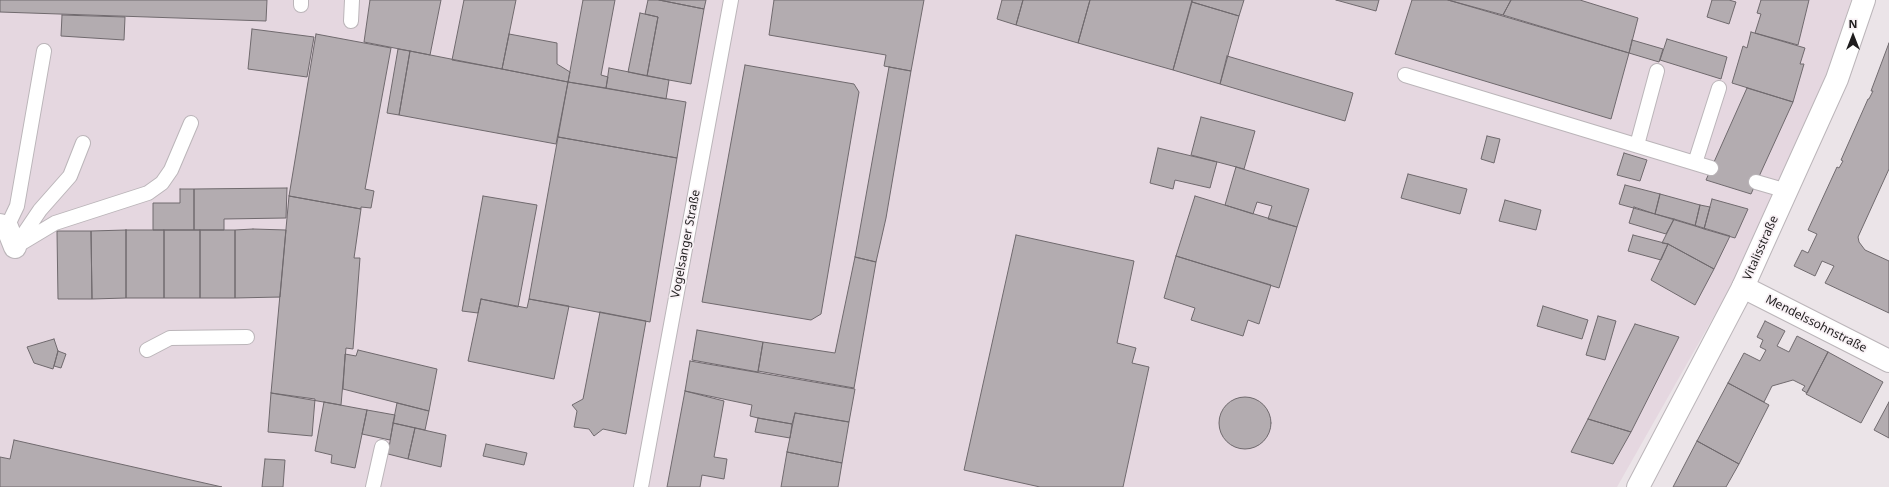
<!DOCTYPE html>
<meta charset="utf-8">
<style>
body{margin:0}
#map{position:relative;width:1889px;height:487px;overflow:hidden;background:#ebe4e8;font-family:"Noto Sans",sans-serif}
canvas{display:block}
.north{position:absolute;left:1833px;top:16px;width:40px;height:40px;-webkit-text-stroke:3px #f8f1f5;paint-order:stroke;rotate:0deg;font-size:11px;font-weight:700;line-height:16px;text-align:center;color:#1f1d1e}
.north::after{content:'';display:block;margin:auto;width:14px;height:18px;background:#1f1d1e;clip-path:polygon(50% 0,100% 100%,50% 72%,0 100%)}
</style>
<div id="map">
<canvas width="1889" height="487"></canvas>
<div class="north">N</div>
</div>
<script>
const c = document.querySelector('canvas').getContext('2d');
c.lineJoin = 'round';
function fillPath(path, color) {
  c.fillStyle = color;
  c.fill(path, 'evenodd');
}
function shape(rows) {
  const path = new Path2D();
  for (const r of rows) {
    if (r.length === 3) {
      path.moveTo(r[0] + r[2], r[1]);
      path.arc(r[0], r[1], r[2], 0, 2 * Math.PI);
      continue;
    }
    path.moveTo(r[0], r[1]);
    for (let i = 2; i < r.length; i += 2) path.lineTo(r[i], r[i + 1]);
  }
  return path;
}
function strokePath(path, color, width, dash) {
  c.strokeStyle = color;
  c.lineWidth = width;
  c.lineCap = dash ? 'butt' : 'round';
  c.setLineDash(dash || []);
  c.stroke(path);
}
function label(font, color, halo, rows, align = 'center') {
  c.font = font + ' "Noto Sans",sans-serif';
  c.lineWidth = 3.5;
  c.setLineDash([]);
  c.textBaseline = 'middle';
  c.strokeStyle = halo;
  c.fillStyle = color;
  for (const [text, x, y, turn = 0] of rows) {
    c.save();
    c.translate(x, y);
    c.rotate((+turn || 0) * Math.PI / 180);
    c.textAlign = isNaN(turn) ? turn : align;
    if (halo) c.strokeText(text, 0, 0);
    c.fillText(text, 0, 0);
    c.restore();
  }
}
fillPath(shape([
 [0,0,1851,0,1827,80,1743,265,1617,487,0,487]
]), '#e5d7e0');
const building = shape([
 [0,0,267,0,266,21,0,12,0,0],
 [370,0,441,0,430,55,364,42,370,0],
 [464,0,516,0,502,69,452,60,464,0],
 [583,0,615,0,601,75,608,77,606,88,568,82,583,0],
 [648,0,659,0,704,9,691,84,647,76,658,17,645,14,648,0],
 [659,0,706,0,704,9,659,0],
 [774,0,924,0,911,71,884,66,886,55,769,35,774,0],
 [1002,0,1023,0,1016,25,997,19,1002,0],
 [1023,0,1090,0,1078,43,1016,25,1023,0],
 [1090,0,1192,0,1173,70,1078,43,1090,0],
 [1192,0,1244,0,1239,16,1192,2,1192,0],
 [1336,0,1379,0,1376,11,1336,0],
 [1412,0,1448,0,1629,53,1611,119,1395,54,1412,0],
 [1448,0,1511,0,1503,15,1448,0],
 [1511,0,1580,0,1638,18,1629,53,1503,15,1511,0],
 [1712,0,1729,0,1736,2,1729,24,1707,17,1712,0],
 [1761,0,1809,0,1798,45,1755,33,1761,14,1757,13,1761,0],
 [1192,2,1239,16,1220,84,1173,70,1192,2],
 [640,13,658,17,647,76,628,72,640,13],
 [62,15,125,17,124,40,61,36,62,15],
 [252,29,314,37,307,77,248,69,252,29],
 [1751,32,1805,48,1800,64,1804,64,1793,102,1732,83,1743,46,1747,48,1751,32],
 [316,34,391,48,365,189,374,191,371,208,361,207,361,209,289,196,316,34],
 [509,34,557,43,557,64,570,72,568,82,502,69,509,34],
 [1667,39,1727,57,1721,79,1660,60,1667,39],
 [1632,40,1663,49,1659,62,1629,53,1632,40],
 [1889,43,1889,169,1858,237,1859,242,1865,250,1889,261,1889,313,1825,283,1834,266,1822,261,1815,276,1794,266,1802,250,1808,253,1817,234,1808,230,1837,167,1839,168,1843,161,1841,160,1868,99,1869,99,1873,91,1871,91,1889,43],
 [398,49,410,51,399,115,387,113,398,49],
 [410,51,568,82,556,144,399,115,410,51],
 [1227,56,1353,93,1345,121,1220,84,1227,56],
 [745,65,854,84,859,92,821,314,811,320,702,302,745,65],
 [889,67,911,71,886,218,876,262,855,257,889,67],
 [609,68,669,80,666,99,606,88,609,68],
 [568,82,686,102,677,158,558,137,568,82],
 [1747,88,1793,102,1751,194,1706,180,1747,88],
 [1201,117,1255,131,1244,169,1191,155,1201,117],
 [1487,136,1500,139,1494,163,1481,159,1487,136],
 [558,137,677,158,650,322,529,299,558,137],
 [1158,148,1217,162,1210,188,1175,180,1173,189,1150,183,1158,148],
 [1624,153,1647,160,1640,181,1617,175,1624,153],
 [1236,167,1309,189,1297,227,1268,219,1272,206,1257,202,1253,214,1225,205,1236,167],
 [1408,174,1467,189,1460,214,1401,198,1408,174],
 [1625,185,1660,194,1655,214,1619,204,1625,185],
 [287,188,286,218,224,219,224,230,194,230,194,189,287,188],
 [180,189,194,189,194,230,153,230,153,203,180,203,180,189],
 [1660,194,1700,205,1695,226,1655,214,1660,194],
 [289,196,361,209,354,258,360,258,353,349,346,348,341,405,271,393,289,196],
 [483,196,537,205,518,307,481,299,478,313,462,311,483,196],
 [1195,196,1297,227,1279,288,1176,256,1195,196],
 [1712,199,1748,209,1735,238,1704,229,1712,199],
 [1505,200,1541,210,1536,230,1499,221,1505,200],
 [1700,205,1710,207,1704,229,1695,226,1700,205],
 [1634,207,1655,214,1674,219,1666,234,1629,223,1634,207],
 [1674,219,1730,236,1714,269,1668,244,1662,243,1674,219],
 [253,229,286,230,280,297,235,298,235,230,253,229],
 [126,230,126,298,92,299,91,231,126,230],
 [126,230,164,230,164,298,126,298,126,230],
 [164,230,200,230,200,298,164,298,164,230],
 [200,230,235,230,235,298,200,298,200,230],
 [57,231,91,231,92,299,58,299,57,231],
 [1016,235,1134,261,1117,343,1136,348,1132,363,1149,367,1123,487,1040,487,964,470,1016,235],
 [1633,235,1668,244,1661,260,1628,251,1633,235],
 [1668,244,1714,269,1695,305,1651,280,1668,244],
 [1176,256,1271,285,1259,324,1248,320,1243,336,1191,320,1195,308,1164,298,1176,256],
 [855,257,876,262,854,388,758,371,763,342,835,353,855,257],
 [481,299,527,308,529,299,569,306,554,379,468,361,481,299],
 [1543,306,1588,320,1582,339,1537,326,1543,306],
 [600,312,646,321,626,434,603,429,594,436,589,429,574,427,577,411,572,405,583,399,600,312],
 [1598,316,1616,321,1605,360,1586,355,1598,316],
 [1765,321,1785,331,1777,346,1789,352,1797,336,1828,352,1807,393,1802,390,1805,386,1793,380,1772,386,1764,402,1728,383,1744,353,1760,361,1766,350,1760,347,1763,340,1757,337,1765,321],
 [1635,324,1679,337,1631,432,1588,419,1635,324],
 [697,330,763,342,758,372,692,360,697,330],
 [54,339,58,351,53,369,34,363,27,347,54,339],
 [358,350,437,369,429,411,343,389,345,354,356,356,358,350],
 [58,351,66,354,61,368,54,366,58,351],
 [1828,352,1883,382,1861,423,1806,394,1828,352],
 [690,361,855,389,849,422,795,413,792,424,758,418,750,416,752,405,685,391,690,361],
 [1728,383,1769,405,1739,464,1697,441,1728,383],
 [685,391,724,401,714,457,727,459,724,479,702,475,700,487,667,487,685,391],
 [271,393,315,399,312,436,268,432,271,393],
 [1245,423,26],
 [324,402,367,410,355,468,331,463,332,455,315,451,324,402],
 [1889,402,1889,438,1874,430,1889,402],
 [397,403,429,411,425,430,393,423,397,403],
 [367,410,395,415,390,440,362,434,367,410],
 [795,413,849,422,842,463,787,452,795,413],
 [758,418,792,424,790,438,755,432,758,418],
 [1588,419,1631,432,1613,464,1571,452,1588,419],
 [393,423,415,428,408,459,388,454,393,423],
 [415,428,446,435,441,467,408,459,415,428],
 [14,440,222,487,0,487,0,457,10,459,14,440],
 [1697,441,1739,464,1726,487,1673,487,1697,441],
 [486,444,527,453,524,465,483,456,486,444],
 [787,452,842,463,838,487,781,487,787,452],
 [265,459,285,460,283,487,262,487,265,459]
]);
fillPath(building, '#b3acb0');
strokePath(building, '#706a6e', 1);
const lane = shape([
 [301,5,301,0],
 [351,21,352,0],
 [1405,75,1711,168],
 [1637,145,1657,71],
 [1695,163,1719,88],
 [1756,182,1787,191],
 [7,227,17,206,44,51],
 [17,244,40,210,70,176,83,143],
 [15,247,55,223,148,193,162,183,171,170,191,123],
 [147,350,170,338,247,337],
 [373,487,382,447],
 [641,487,731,0]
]);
const street = shape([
 [0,225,7,227,15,247],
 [1743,287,1889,361]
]);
const secondary = shape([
 [1638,487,1743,287,1837,79,1864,0]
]);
strokePath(lane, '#bbb5b9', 16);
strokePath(street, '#bbb5b9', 24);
strokePath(secondary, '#bbb5b9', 24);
strokePath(lane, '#fff', 14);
strokePath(street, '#fff', 22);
strokePath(secondary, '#fff', 22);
label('12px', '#1f1d1e', '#f8f1f5', [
 ["Vogelsanger Straße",686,244,-79],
 ["Vitalisstraße",1761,248,-66],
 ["Mendelssohnstraße",1816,324,27]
]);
</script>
